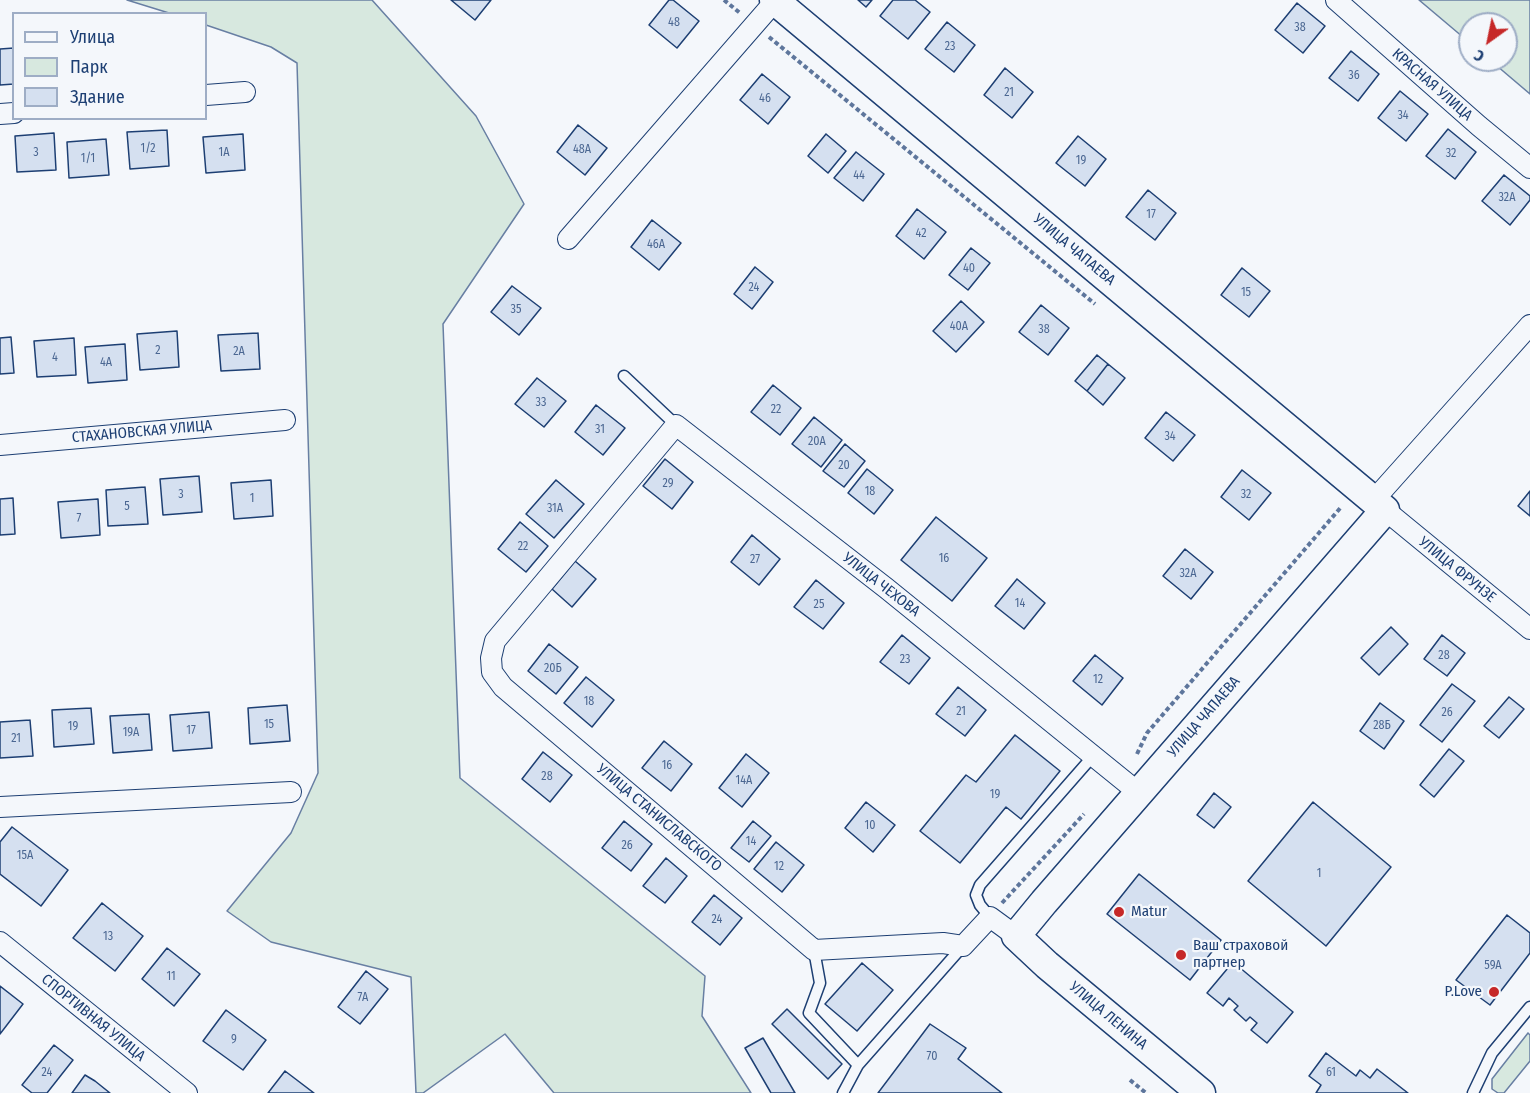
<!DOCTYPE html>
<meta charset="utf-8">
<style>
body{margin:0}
#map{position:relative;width:1530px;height:1093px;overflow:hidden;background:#f4f7fb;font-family:"Fira Sans Condensed",sans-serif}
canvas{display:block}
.legend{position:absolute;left:12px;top:12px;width:195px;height:108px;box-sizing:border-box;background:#f4f7fb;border:2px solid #9eadc5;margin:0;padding:8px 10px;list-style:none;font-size:18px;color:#1d3f73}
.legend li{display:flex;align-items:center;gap:12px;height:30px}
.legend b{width:30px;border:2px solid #9eadc5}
.north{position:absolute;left:1458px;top:12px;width:60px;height:60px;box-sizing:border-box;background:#f4f7fb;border:2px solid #9eadc5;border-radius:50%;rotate:213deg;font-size:16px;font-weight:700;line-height:24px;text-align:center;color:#1d3f73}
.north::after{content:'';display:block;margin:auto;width:21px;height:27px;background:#c62828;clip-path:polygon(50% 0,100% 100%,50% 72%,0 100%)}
</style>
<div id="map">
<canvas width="1530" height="1093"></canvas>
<ul class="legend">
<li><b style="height:8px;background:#f4f7fb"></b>Улица</li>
<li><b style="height:16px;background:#d7e8df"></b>Парк</li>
<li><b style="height:16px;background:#d5e0f0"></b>Здание</li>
</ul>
<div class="north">С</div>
</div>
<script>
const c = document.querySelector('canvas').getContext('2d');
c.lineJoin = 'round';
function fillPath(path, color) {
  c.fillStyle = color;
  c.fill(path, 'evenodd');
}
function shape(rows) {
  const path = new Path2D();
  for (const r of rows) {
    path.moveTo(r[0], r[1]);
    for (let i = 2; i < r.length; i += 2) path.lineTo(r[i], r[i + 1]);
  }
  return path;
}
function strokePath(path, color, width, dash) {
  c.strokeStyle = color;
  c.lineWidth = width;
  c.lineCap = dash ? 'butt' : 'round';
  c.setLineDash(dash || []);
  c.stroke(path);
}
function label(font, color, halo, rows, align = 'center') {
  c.font = font + ' "Fira Sans Condensed",sans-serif';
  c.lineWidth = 4.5;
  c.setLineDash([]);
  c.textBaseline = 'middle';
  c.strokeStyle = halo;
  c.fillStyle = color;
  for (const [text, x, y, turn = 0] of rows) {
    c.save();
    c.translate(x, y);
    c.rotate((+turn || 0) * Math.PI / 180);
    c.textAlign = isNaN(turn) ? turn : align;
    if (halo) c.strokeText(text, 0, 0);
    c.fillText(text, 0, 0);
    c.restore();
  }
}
const green = shape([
 [127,0,372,0,476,116,524,204,443,324,460,778,705,976,702,1016,751,1093,554,1093,505,1034,423,1093,416,1093,411,977,271,942,227,911,291,833,318,773,297,63,271,47,206,25,206,14,169,13,127,0],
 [1419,0,1530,0,1530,94,1490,60,1506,60,1506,24,1470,24,1470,43,1419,0],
 [1528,1033,1530,1035,1530,1061,1504,1093,1498,1093,1492,1089,1492,1079,1528,1033]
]);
fillPath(green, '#d7e8df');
strokePath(green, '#687fa3', 1.5);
const building = shape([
 [451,0,491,0,475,20,451,0],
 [669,0,673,0,699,21,677,48,649,25,669,0],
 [858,0,872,0,866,7,858,0],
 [893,0,915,0,930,12,908,39,880,16,893,0],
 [1297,3,1325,26,1303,53,1275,30,1297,3],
 [947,22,975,45,954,72,925,49,947,22],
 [14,48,14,84,0,85,0,49,14,48],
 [1351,51,1379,74,1358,101,1329,78,1351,51],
 [1005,68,1033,92,1012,118,984,95,1005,68],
 [762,74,790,97,768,124,740,100,762,74],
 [1400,91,1428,114,1406,141,1378,118,1400,91],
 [578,125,607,148,585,175,557,152,578,125],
 [1448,129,1476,152,1455,179,1426,156,1448,129],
 [167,130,169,166,130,169,127,132,167,130],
 [54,133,56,170,17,172,15,136,54,133],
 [243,134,245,170,206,173,203,137,243,134],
 [826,134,846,151,828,173,808,156,826,134],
 [1078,136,1106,159,1085,186,1056,163,1078,136],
 [106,139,109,175,69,178,67,142,106,139],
 [856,152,884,174,863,201,834,178,856,152],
 [1504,175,1530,196,1530,200,1510,225,1482,201,1504,175],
 [1148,190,1176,213,1155,240,1126,217,1148,190],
 [917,209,946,232,924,259,896,236,917,209],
 [652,220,681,243,659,270,631,247,652,220],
 [971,248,990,263,968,290,949,275,971,248],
 [755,267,773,282,752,309,734,294,755,267],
 [1242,268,1270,291,1249,317,1221,295,1242,268],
 [512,286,541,308,519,335,491,312,512,286],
 [961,301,984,322,956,352,933,331,961,301],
 [1041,305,1069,328,1048,355,1019,332,1041,305],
 [177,331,179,367,140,370,137,334,177,331],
 [258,333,260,369,221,371,218,335,258,333],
 [11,337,14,373,0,374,0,338,11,337],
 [74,338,76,375,37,377,34,341,74,338],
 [125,344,127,380,88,383,85,347,125,344],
 [1097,355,1108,364,1087,391,1075,381,1097,355],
 [1108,364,1125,378,1103,405,1087,391,1108,364],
 [537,378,566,401,544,427,515,404,537,378],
 [773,385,801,408,780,435,751,412,773,385],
 [596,405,625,428,603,455,575,432,596,405],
 [1166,412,1195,435,1173,461,1145,438,1166,412],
 [814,417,842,440,821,467,792,444,814,417],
 [845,444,865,461,844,487,823,471,845,444],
 [665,459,693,482,672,509,643,486,665,459],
 [867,469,893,490,874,514,848,493,867,469],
 [1242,470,1271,493,1249,520,1221,497,1242,470],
 [199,476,202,512,163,515,160,479,199,476],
 [271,480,273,516,234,519,231,483,271,480],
 [556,480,584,504,554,538,526,514,556,480],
 [145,487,148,524,108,526,106,490,145,487],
 [1530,491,1530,516,1518,506,1530,491],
 [13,498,15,534,0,535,0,499,13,498],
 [98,499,100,535,61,538,58,502,98,499],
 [936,517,987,558,952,601,901,560,936,517],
 [520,522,548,546,526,572,498,549,520,522],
 [752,535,780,559,759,585,731,562,752,535],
 [1185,549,1213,572,1191,599,1163,576,1185,549],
 [575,561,596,579,572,607,552,589,575,561],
 [1017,579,1045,603,1024,629,995,606,1017,579],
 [816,580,844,603,823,629,794,607,816,580],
 [1391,627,1408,644,1379,675,1361,658,1391,627],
 [902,635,930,658,909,684,880,662,902,635],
 [1442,635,1465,653,1447,676,1424,659,1442,635],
 [549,644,578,667,556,694,528,671,549,644],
 [1095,655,1123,678,1102,705,1073,681,1095,655],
 [586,677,614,700,592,727,564,703,586,677],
 [1452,684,1475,701,1442,742,1420,725,1452,684],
 [958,687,986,710,965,736,936,714,958,687],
 [1509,697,1524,709,1499,738,1484,726,1509,697],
 [1380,703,1404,721,1384,749,1360,731,1380,703],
 [287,705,290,741,250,744,248,708,287,705],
 [91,708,94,744,54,747,52,710,91,708],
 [209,712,212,748,173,751,170,715,209,712],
 [149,714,152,750,113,753,110,716,149,714],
 [30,720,33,756,0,758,0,722,30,720],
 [1015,735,1060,771,1021,819,1006,807,960,863,920,831,966,775,976,782,1015,735],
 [664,741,692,764,671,791,642,768,664,741],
 [1449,749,1464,761,1434,797,1420,785,1449,749],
 [543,752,572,775,550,802,522,779,543,752],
 [746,754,769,773,742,807,719,788,746,754],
 [1214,793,1231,807,1214,828,1197,815,1214,793],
 [866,802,895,825,873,852,845,828,866,802],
 [1313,802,1391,867,1326,946,1248,881,1313,802],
 [624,821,652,844,631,871,602,848,624,821],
 [753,821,771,836,749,862,731,848,753,821],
 [12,827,68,870,41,906,0,874,0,842,12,827],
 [776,842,804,865,782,892,754,869,776,842],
 [666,858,687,876,665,903,643,886,666,858],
 [1139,874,1221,940,1190,980,1107,914,1139,874],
 [714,895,742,918,720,945,692,922,714,895],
 [102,903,143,936,115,971,73,938,102,903],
 [1507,915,1530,933,1530,953,1490,1005,1456,980,1507,915],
 [167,948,200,974,174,1006,142,979,167,948],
 [1233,962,1293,1012,1267,1043,1251,1030,1257,1023,1250,1017,1246,1021,1234,1010,1238,1006,1229,998,1223,1006,1207,993,1233,962],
 [862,963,893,990,857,1031,825,1004,862,963],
 [366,971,388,989,360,1024,338,1007,366,971],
 [0,986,23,1004,0,1034,0,986],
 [787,1009,842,1064,828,1079,772,1024,787,1009],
 [226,1010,266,1040,243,1070,203,1041,226,1010],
 [930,1024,966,1048,958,1059,1002,1093,878,1093,930,1024],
 [763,1038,795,1093,771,1093,745,1048,763,1038],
 [54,1045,73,1060,47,1093,32,1093,22,1085,54,1045],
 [1326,1053,1356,1076,1360,1070,1370,1078,1377,1069,1408,1093,1316,1093,1321,1085,1309,1076,1326,1053],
 [285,1071,314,1093,268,1093,285,1071],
 [85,1075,95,1081,110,1093,72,1093,85,1075]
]);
fillPath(building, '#d5e0f0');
strokePath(building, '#1d3f73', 1.5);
const lane = shape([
 [624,376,676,425],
 [990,917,980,905,976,895,980,885,1093,756],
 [814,950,820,983,809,1013,858,1065,843,1093],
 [858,1065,963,946],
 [1473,1093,1492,1053,1530,1007]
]);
const street = shape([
 [1336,0,1479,126,1530,168],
 [206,95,245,92],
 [0,114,14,113],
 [568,239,776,0],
 [0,445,285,420],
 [1373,501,1530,325],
 [1385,510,1530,629],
 [0,807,291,792],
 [1016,936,990,917,963,946,943,943,814,950,503,687,492,672,491,658,495,641,676,425,886,588,1139,793],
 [0,942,187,1093]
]);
const secondary = shape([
 [774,0,1385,510,1044,902,1016,936,1047,965,1201,1093]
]);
strokePath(lane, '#1d3f73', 13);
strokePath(street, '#1d3f73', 22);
strokePath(secondary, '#1d3f73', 31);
strokePath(shape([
 [724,0,740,13],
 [769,37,1095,304],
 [1137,754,1147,733,1342,506],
 [1002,903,1084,814],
 [1130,1080,1146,1093]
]), '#5e769c', 4, [4.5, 3]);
strokePath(lane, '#f4f7fb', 10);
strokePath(street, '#f4f7fb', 20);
strokePath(secondary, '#f4f7fb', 28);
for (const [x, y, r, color] of [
 [1119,912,6,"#c62828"],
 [1181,955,6,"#c62828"],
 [1494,992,6,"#c62828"]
]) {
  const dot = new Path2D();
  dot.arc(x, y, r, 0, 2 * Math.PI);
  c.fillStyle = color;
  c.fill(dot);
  strokePath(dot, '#f4f7fb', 2);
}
label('12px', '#4b6792', null, [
 ["48",674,23],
 ["38",1300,28],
 ["23",950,47],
 ["36",1354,76],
 ["21",1009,93],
 ["46",765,99],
 ["34",1403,116],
 ["1/2",148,149],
 ["48А",582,150],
 ["3",36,153],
 ["1А",224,153],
 ["32",1451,154],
 ["1/1",88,159],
 ["19",1081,161],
 ["44",859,176],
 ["32А",1507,198],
 ["17",1151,215],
 ["42",921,234],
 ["46А",656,245],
 ["40",969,269],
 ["24",754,288],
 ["15",1246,293],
 ["35",516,310],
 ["40А",959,327],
 ["38",1044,330],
 ["2",158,351],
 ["2А",239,352],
 ["4",55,358],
 ["4А",106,363],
 ["33",541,403],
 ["22",776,410],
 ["31",600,430],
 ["34",1170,437],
 ["20А",817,442],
 ["20",844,466],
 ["29",668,484],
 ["18",870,492],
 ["3",181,495],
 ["32",1246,495],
 ["1",252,499],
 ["5",127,507],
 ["31А",555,509],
 ["7",79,519],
 ["22",523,547],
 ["16",944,559],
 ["27",755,560],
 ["32А",1188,574],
 ["14",1020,604],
 ["25",819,605],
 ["28",1444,656],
 ["23",905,660],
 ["20Б",553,669],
 ["12",1098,680],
 ["18",589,702],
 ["21",961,712],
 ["26",1447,713],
 ["15",269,725],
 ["28Б",1382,726],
 ["19",73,727],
 ["17",191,731],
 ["19А",131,733],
 ["21",16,739],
 ["16",667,766],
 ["28",547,777],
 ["14А",744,781],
 ["19",995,795],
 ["10",870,826],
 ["14",751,842],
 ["26",627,846],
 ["15А",25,856],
 ["12",779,867],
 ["1",1319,874],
 ["24",717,920],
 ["13",108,937],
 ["59А",1493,966],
 ["11",171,977],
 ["7А",363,998],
 ["9",234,1040],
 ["70",932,1057],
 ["24",47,1073],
 ["61",1331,1073]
]);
label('15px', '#1d3f73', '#f4f7fb', [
 ["КРАСНАЯ УЛИЦА",1432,85,41],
 ["УЛИЦА ЧАПАЕВА",1074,250,40],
 ["СТАХАНОВСКАЯ УЛИЦА",142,432,-5],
 ["УЛИЦА ФРУНЗЕ",1457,570,39],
 ["УЛИЦА ЧЕХОВА",881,585,38],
 ["УЛИЦА ЧАПАЕВА",1204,717,-49],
 ["УЛИЦА СТАНИСЛАВСКОГО",659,818,40],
 ["УЛИЦА ЛЕНИНА",1108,1016,40],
 ["СПОРТИВНАЯ УЛИЦА",93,1018,39]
]);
label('15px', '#1d3f73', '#f4f7fb', [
 ["Matur",1131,912],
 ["Ваш страховой",1193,946],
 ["партнер",1193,963],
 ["P.Love",1482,992,"right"]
], 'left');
</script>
